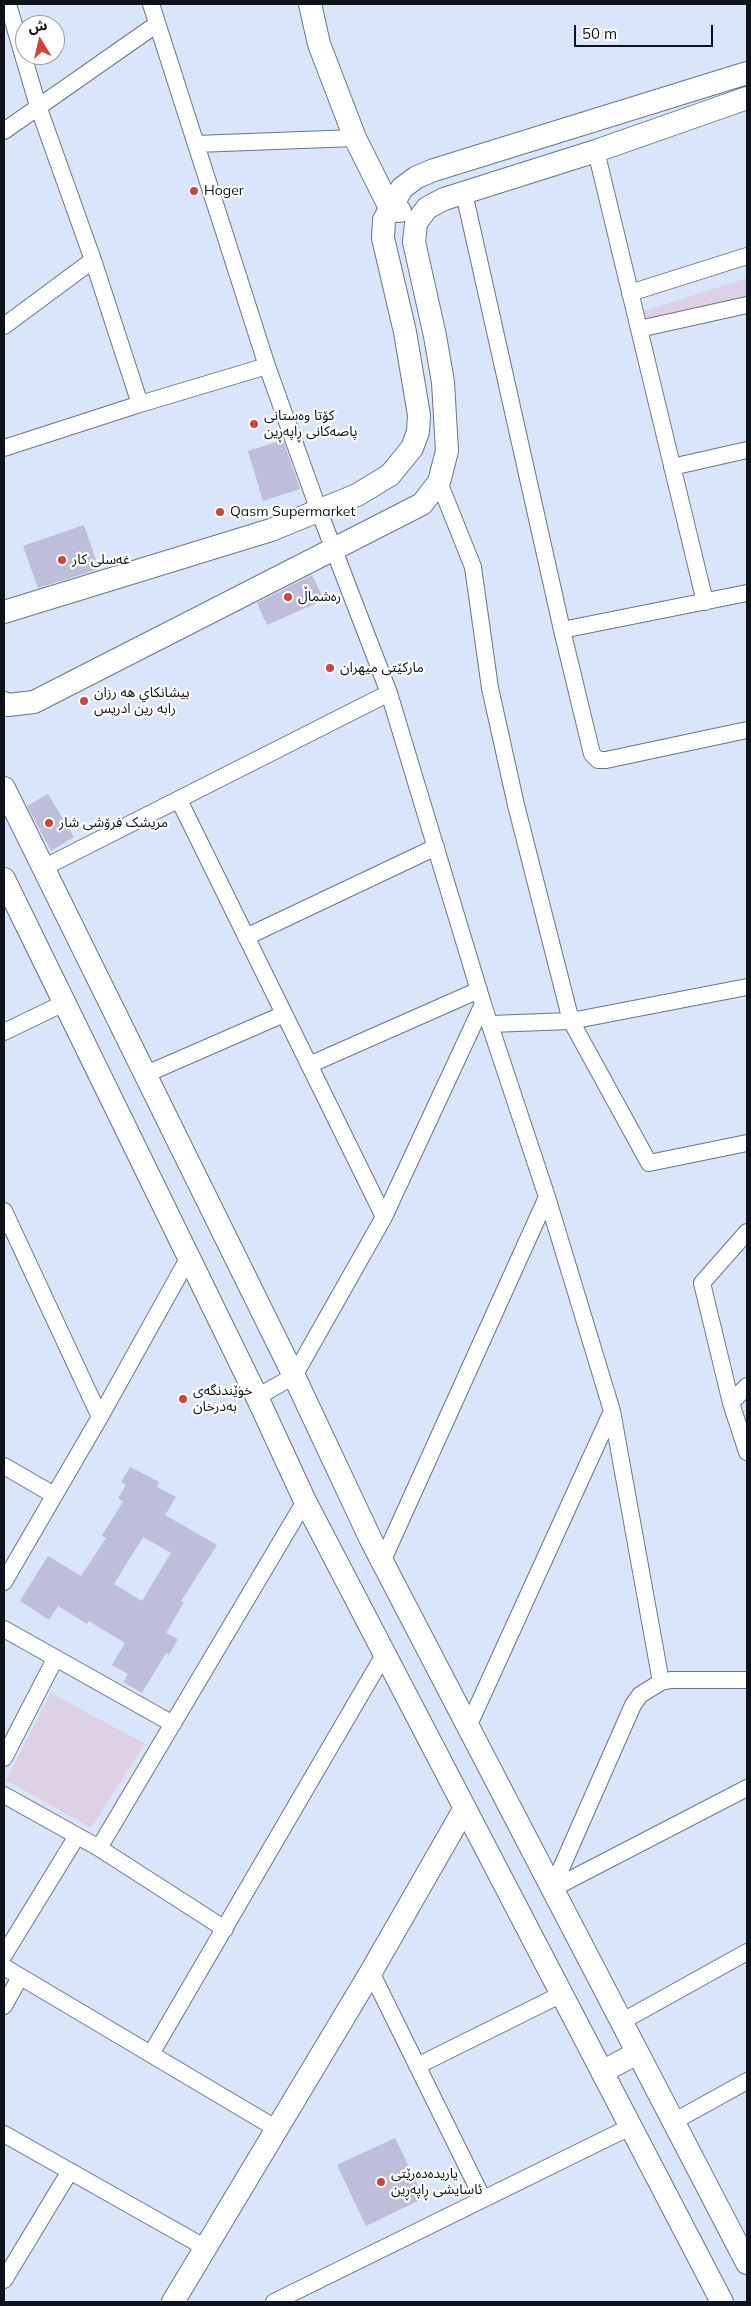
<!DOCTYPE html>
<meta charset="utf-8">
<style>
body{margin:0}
#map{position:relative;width:751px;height:2306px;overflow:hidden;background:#d8e5fa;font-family:Mulish,"Noto Sans Arabic",sans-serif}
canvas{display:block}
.frame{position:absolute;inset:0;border:5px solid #0d121b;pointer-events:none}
.north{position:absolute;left:15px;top:15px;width:50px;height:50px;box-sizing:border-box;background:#fff;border:1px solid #9ea0a4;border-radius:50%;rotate:351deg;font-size:14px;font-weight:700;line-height:20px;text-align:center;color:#0d121b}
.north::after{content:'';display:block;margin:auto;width:18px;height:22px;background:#d14336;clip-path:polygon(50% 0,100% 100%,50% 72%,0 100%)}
.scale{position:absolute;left:574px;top:25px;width:139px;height:22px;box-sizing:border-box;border:2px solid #0d121b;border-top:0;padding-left:6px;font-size:15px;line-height:18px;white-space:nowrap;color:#0d121b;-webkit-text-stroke:4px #fff;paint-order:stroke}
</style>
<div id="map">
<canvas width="751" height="2306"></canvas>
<div class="frame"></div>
<div class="north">ش</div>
<div class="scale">50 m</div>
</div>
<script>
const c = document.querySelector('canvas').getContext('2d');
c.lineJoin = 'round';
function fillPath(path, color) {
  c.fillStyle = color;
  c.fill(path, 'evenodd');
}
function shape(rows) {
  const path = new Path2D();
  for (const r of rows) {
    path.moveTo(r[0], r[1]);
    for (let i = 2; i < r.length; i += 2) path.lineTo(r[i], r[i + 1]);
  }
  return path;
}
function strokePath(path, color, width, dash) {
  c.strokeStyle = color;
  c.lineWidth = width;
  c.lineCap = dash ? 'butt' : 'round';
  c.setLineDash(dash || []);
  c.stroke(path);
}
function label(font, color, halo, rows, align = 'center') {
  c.font = font + ' Mulish,"Noto Sans Arabic",sans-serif';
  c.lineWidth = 4.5;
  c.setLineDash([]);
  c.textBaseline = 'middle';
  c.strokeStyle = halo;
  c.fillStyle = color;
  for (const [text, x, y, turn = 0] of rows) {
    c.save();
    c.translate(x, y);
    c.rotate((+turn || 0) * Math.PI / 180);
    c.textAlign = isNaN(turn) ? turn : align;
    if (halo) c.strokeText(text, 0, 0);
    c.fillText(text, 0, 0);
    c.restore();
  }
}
fillPath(shape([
 [747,278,747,301,646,323,644,311],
 [51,1693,145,1744,91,1828,6,1780]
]), '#ded1e6');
fillPath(shape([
 [283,440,300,489,263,501,248,451],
 [84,525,99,569,38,588,23,546],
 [312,575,324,600,267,625,257,603],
 [48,794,74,837,51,851,27,806],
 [130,1467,159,1482,157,1487,176,1497,165,1515,217,1545,181,1601,184,1602,166,1633,178,1639,169,1655,166,1653,142,1693,123,1682,128,1674,112,1665,125,1643,89,1621,87,1624,58,1606,49,1620,20,1601,48,1556,81,1576,106,1538,102,1535,123,1502,118,1498,126,1485,121,1482],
 [143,1537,171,1553,142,1601,114,1584],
 [395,2138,424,2198,366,2226,337,2165]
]), '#bebdda');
const street = shape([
 [8,4,38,106,93,260,140,404],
 [151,4,267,366,319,511,389,693,483,1004,547,1197,612,1411,661,1682],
 [4,131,157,24],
 [196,144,355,138],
 [596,151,705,602],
 [464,193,562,630,592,754,598,760,606,760,747,730],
 [630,293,747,256],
 [4,326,93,260],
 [639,329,747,305],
 [4,448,140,404,267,366],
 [672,467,747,450],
 [439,482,473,567,490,688,516,805,571,1021,649,1163,747,1143],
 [562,630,747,593],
 [179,800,384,1217],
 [43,868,389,693],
 [246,937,436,847],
 [490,1024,571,1021,747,987],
 [4,1032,64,1003],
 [309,1065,479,990],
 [144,1075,284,1014],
 [4,1211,100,1417],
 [747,1232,702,1283,731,1403,747,1452],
 [257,1397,294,1376,384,1217,483,1004],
 [731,1403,747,1386],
 [4,1466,54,1495],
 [382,1562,547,1197],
 [4,1582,100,1417,189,1257],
 [4,1629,173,1724],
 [468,1727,612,1411],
 [4,1758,55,1659],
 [4,1795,99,1848,225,1929],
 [99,1848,305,1501],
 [552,1889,633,1705,640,1695,661,1682,671,1680,747,1680],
 [552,1889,747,1788],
 [4,1955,77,1836],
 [4,1967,277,2129],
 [371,1972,483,2199],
 [4,2006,20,1977],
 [621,2022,747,1952],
 [151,2054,385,1653],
 [417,2066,562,1994],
 [673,2122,747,2081],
 [4,2134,206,2248],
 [4,2280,70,2171],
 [274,2302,630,2127]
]);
const secondary = shape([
 [310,4,319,44,355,138,391,210,400,211],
 [4,612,271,530,357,495,390,475,412,448,418,432,419,415,405,332,383,238,384,220,402,188,417,177,434,170,747,73],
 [4,703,8,705,34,702,422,504,439,482,447,451,443,382,435,336,414,242,416,223,427,208,444,199,596,151,747,98],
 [4,788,294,1376,371,1540,747,2263],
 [4,879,257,1397,305,1501,722,2302],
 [602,2072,637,2053],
 [173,2302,371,1972,465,1808]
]);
strokePath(street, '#67758d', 18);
strokePath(secondary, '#67758d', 24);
strokePath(street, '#fff', 16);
strokePath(secondary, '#fff', 22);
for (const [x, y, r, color] of [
 [194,191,5,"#d14336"],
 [254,424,5,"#d14336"],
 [220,512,5,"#d14336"],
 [62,560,5,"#d14336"],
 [288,597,5,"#d14336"],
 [330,668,5,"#d14336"],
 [84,701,5,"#d14336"],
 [49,823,5,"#d14336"],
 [183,1399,5,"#d14336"],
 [381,2182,5,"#d14336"]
]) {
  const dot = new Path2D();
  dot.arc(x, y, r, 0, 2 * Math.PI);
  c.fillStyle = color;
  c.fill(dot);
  strokePath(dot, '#fff', 2);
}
label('14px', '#0d121b', '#fff', [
 ["Hoger",204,191],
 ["كۆتا وەستانی",264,416],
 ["پاصەکانی ڕاپەڕین",264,432],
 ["Qasm Supermarket",230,512],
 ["غەسلی کار",72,560],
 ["رەشماڵ",298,597],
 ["مارکێتی میهران",340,668],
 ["بيشانكاي هه رزان",94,693],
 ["رابه رين ادريس",94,709],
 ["مریشک فرۆشی شار",59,823],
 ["خوێندنگەی",193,1391],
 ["بەدرخان",193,1407],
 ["یاریدەدەرێتی",391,2174],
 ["ئاسایشی ڕاپەڕین",391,2190]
], 'left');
</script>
